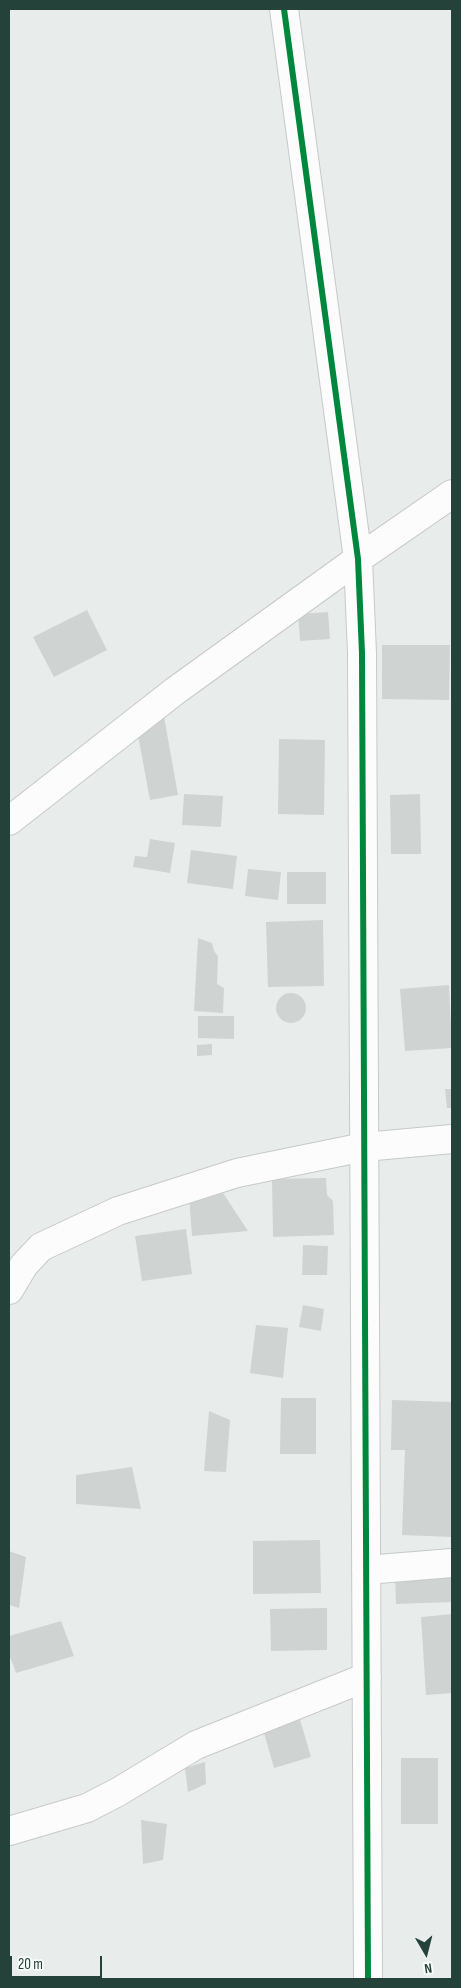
<!DOCTYPE html>
<style>
body{margin:0}
#map{position:relative;width:461px;height:1988px;overflow:hidden;background:#e8edeb;font-family:"Sofia Sans Condensed",sans-serif}
canvas{display:block}
.frame{position:absolute;inset:0;border:10px solid #24423a;pointer-events:none}
.north{position:absolute;left:401px;top:1928px;width:50px;height:50px;-webkit-text-stroke:4px #f7fbf9;paint-order:stroke;rotate:172deg;font-size:14px;font-weight:700;line-height:20px;text-align:center;color:#24423a}
.north::after{content:'';display:block;margin:auto;width:18px;height:22px;background:#24423a;clip-path:polygon(50% 0,100% 100%,50% 72%,0 100%)}
.scale{position:absolute;left:10px;top:1956px;width:92px;height:22px;box-sizing:border-box;border:2px solid #24423a;border-top:0;padding-left:6px;font-size:15px;line-height:18px;white-space:nowrap;color:#24423a;-webkit-text-stroke:4px #f7fbf9;paint-order:stroke}
</style>
<div id="map">
<canvas width="461" height="1988"></canvas>
<div class="frame"></div>
<div class="north">N</div>
<div class="scale">20 m</div>
</div>
<script>
const c = document.querySelector('canvas').getContext('2d');
c.lineJoin = 'round';
function fillPath(path, color) {
  c.fillStyle = color;
  c.fill(path, 'evenodd');
}
function shape(rows) {
  const path = new Path2D();
  for (const r of rows) {
    if (r.length === 3) {
      path.moveTo(r[0] + r[2], r[1]);
      path.arc(r[0], r[1], r[2], 0, 2 * Math.PI);
      continue;
    }
    path.moveTo(r[0], r[1]);
    for (let i = 2; i < r.length; i += 2) path.lineTo(r[i], r[i + 1]);
  }
  return path;
}
function strokePath(path, color, width, dash) {
  c.strokeStyle = color;
  c.lineWidth = width;
  c.lineCap = dash ? 'butt' : 'round';
  c.setLineDash(dash || []);
  c.stroke(path);
}
fillPath(shape([
 [87,610,107,650,54,677,33,637],
 [328,612,330,639,300,641,298,614],
 [382,645,450,645,449,700,382,699],
 [163,711,178,795,150,800,137,730],
 [279,739,325,740,324,815,278,814],
 [184,794,223,796,221,827,182,825],
 [420,794,421,854,391,854,390,795],
 [150,839,175,843,170,873,133,867,135,856,147,857],
 [191,850,237,856,233,889,187,883],
 [248,869,281,872,278,900,245,896],
 [287,872,326,872,326,904,287,904],
 [323,920,324,986,268,987,266,922],
 [198,938,212,943,214,951,218,956,217,984,224,988,223,1013,194,1011],
 [449,985,452,1048,405,1051,400,989],
 [291,1008,15],
 [198,1016,234,1016,234,1039,198,1038],
 [212,1044,212,1055,197,1056,197,1045],
 [445,1089,452,1089,452,1108,447,1108],
 [326,1178,327,1195,333,1201,334,1235,273,1237,272,1179],
 [223,1193,248,1231,192,1236,189,1196],
 [186,1229,192,1274,142,1281,135,1236],
 [303,1245,328,1246,327,1275,302,1275],
 [303,1305,324,1309,321,1331,299,1327],
 [256,1325,288,1328,283,1378,250,1373],
 [281,1398,316,1398,316,1454,280,1454],
 [392,1400,452,1402,452,1537,402,1535,405,1450,391,1450],
 [209,1411,230,1420,226,1472,204,1471],
 [132,1467,141,1509,76,1504,76,1475],
 [320,1540,321,1593,253,1594,253,1541],
 [9,1551,26,1557,19,1608,9,1605],
 [452,1573,452,1602,396,1604,395,1575],
 [327,1608,327,1650,271,1651,270,1609],
 [452,1614,452,1693,426,1695,421,1617],
 [61,1621,74,1656,16,1673,9,1654,9,1636],
 [299,1716,311,1757,274,1768,262,1726],
 [401,1758,438,1758,438,1824,401,1824],
 [205,1762,206,1784,188,1792,185,1768],
 [141,1820,167,1824,163,1860,143,1864]
]), '#cfd4d2');
const minor = shape([
 [284,9,358,559,362,653,368,1979],
 [9,821,175,691,358,559,452,494],
 [9,1290,24,1265,41,1247,118,1211,237,1173,364,1147,452,1139],
 [366,1570,452,1563],
 [9,1831,87,1808,118,1792,196,1745,367,1677]
]);
strokePath(minor, '#c5cac8', 30);
strokePath(minor, '#fcfcfc', 28);
strokePath(shape([
 [284,9,358,559,362,653,368,1979]
]), '#00873e', 6);
</script>
